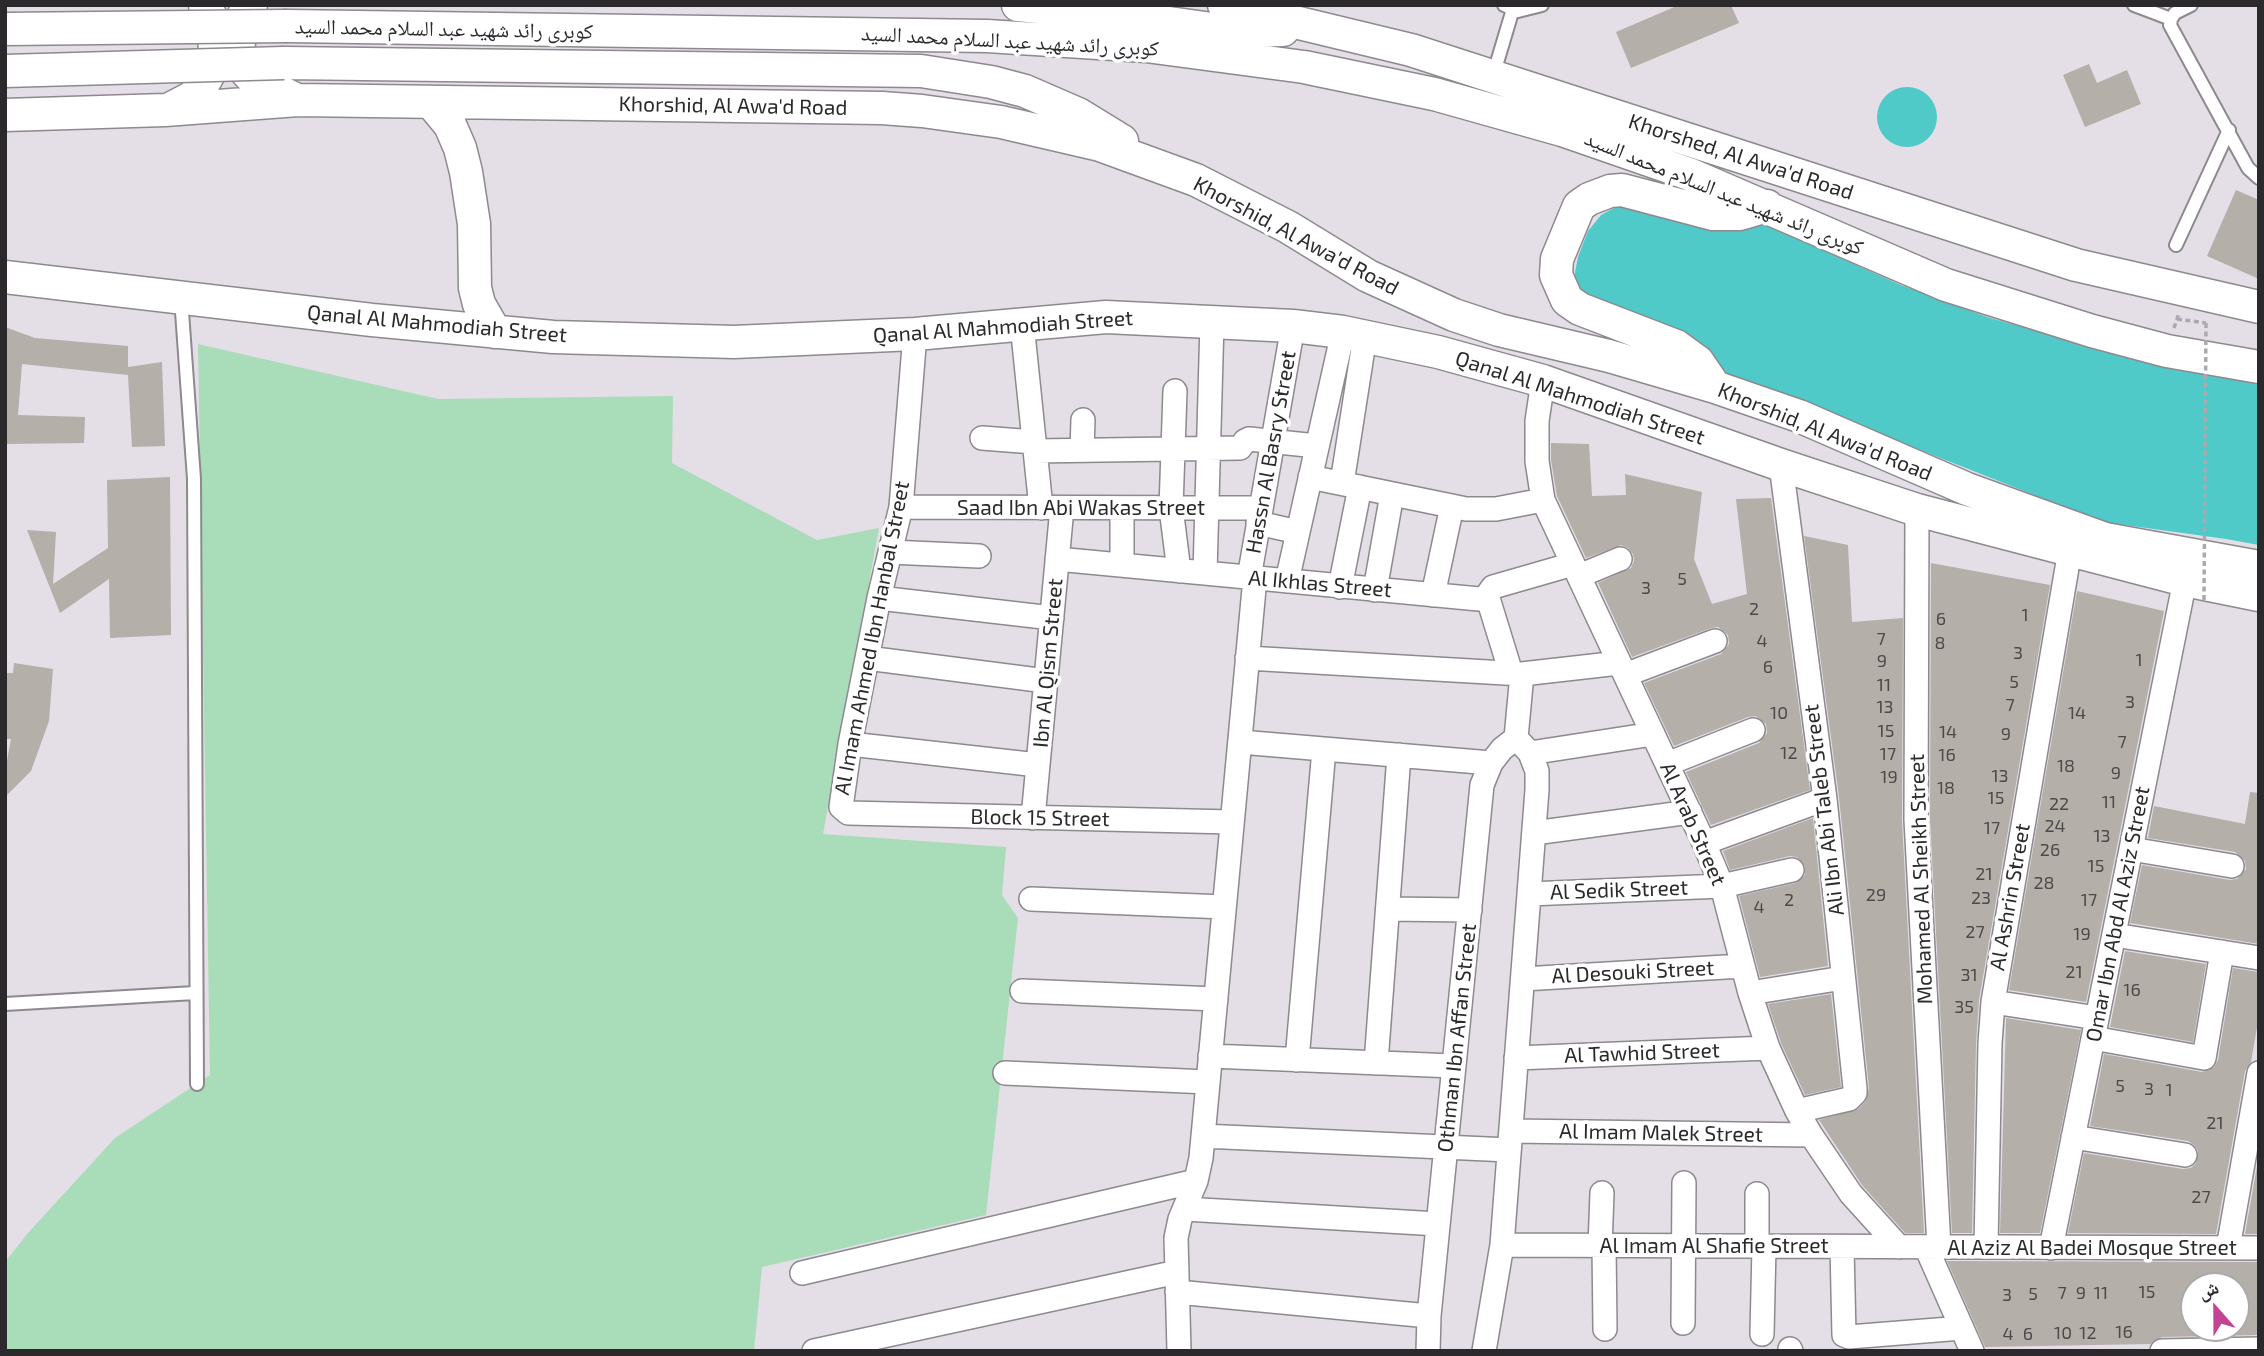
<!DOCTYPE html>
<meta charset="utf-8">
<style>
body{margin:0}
#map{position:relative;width:2264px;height:1356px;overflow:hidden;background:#e4dee6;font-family:"Exo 2","Noto Naskh Arabic",sans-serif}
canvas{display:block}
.frame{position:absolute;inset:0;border:7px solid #2b292c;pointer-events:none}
.north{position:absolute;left:2180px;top:1272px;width:70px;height:70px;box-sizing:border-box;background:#fff;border:2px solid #aaa9ab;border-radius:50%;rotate:339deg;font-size:19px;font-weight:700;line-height:28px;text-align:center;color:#2b292c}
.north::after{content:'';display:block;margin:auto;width:24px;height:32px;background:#c34491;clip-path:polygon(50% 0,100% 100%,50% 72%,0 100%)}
</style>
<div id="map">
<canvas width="2264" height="1356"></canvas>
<div class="frame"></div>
<div class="north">ش</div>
</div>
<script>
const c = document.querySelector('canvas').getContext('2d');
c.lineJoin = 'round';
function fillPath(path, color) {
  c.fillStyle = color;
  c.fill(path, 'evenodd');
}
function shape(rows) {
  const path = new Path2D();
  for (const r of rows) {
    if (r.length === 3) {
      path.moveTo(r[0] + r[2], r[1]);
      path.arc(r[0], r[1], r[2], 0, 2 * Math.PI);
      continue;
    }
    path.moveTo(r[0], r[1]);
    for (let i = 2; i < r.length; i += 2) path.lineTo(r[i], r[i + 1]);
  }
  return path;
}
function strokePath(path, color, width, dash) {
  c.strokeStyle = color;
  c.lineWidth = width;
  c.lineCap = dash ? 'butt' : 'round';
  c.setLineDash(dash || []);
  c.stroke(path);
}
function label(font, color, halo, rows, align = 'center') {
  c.font = font + ' "Exo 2","Noto Naskh Arabic",sans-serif';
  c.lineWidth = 7;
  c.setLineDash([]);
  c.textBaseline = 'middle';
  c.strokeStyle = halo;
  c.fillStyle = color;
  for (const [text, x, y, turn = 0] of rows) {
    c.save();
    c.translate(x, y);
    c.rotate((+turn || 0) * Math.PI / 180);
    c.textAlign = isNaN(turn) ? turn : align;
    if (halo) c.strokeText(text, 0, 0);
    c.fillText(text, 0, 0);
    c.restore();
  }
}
fillPath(shape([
 [198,344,438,399,673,396,672,463,817,540,879,528,823,834,1006,847,1002,895,1018,918,986,1215,762,1267,754,1351,5,1351,5,1262,28,1233,115,1138,210,1075]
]), '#a9ddb9');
fillPath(shape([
 [1907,117,30],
 [1618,206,1734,230,1764,224,1901,285,1987,317,2127,357,2259,381,2259,545,2226,539,2103,522,1727,374,1696,339,1664,324,1580,292,1574,277,1578,257,1588,231,1601,215]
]), '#50c9c9');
fillPath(shape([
 [1679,5,1731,5,1739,23,1631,68,1616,32],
 [2089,64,2097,83,2127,70,2141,104,2085,127,2063,75],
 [2236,190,2259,200,2259,279,2207,256],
 [5,327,35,338,128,346,128,367,162,362,165,446,132,447,128,375,22,364,18,415,85,417,84,443,5,444],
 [1551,443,1589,444,1592,496,1626,495,1625,474,1702,492,1694,559,1712,604,1747,594,1736,499,1771,498,1810,790,1711,825,1686,772,1759,743,1767,733,1766,724,1756,716,1748,717,1674,746,1644,683,1721,654,1729,644,1728,635,1718,627,1711,628,1632,657,1598,583,1631,568,1634,561,1633,554,1628,548,1621,545,1586,558,1557,496,1551,460],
 [170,477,171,635,110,638,109,579,60,613,27,530,56,532,53,584,108,548,107,480],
 [1804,536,1848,545,1852,622,1903,618,1902,821,1924,1233,1905,1233,1862,1185,1819,1120,1858,1109,1865,1102,1869,1088,1839,797],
 [1931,563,2050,585,1979,1000,1976,1043,1972,1233,1952,1233,1930,820],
 [2077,591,2164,611,2086,1002,2009,990],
 [14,663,53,669,49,721,31,771,5,797,5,771,11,739,5,739,5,673,13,673],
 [2250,792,2259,793,2259,944,2130,923,2142,865,2230,880,2237,879,2246,869,2245,861,2235,852,2148,838,2154,806,2245,824],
 [1813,818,1828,966,1760,977,1739,896,1796,883,1805,875,1805,866,1797,857,1790,856,1730,870,1723,851],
 [2125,951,2206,964,2193,1042,2110,1027],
 [2233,968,2259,972,2259,1016,2251,1062,2245,1071,2216,1234,2068,1233,2084,1153,2183,1169,2191,1168,2196,1163,2198,1151,2194,1145,2188,1141,2090,1126,2104,1054,2202,1072,2214,1067,2218,1060],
 [1831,994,1841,1087,1805,1095,1781,1043,1768,1004],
 [2006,1018,2081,1030,2040,1233,2000,1233],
 [2259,1155,2259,1234,2245,1234],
 [1947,1261,2259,1262,2259,1335,2162,1337,2150,1344,1985,1347],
 [2194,1286,2236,1286,2236,1328,2194,1328]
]), '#b4afa8');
const lane = shape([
 [1504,5,1518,11,1542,5],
 [2134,5,2171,19],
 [2191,5,2175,13,2171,19,2170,25,2248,168,2259,178],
 [1493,76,1513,9],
 [2176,245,2229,130],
 [181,298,194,479,197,1084],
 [5,1004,195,993]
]);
const street = shape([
 [1022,324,1041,508],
 [915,334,901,507,879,598,850,744,841,807,848,813,1232,822],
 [1543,381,1537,421,1537,461,1543,500,1704,843,1722,886,1750,993,1768,1048,1797,1111,1811,1135,1851,1194,1899,1247],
 [1175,391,1171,508,1179,571],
 [982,438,1034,442],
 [1082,450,1083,420],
 [1035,451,1240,448,1245,441,1249,439,1317,446],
 [1781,465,1825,799,1855,1088,1855,1093,1849,1099,1797,1111],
 [1310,477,1466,509,1496,509,1543,500],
 [1342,483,1365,336],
 [901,507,1261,508],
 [1122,508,1122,565],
 [1917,510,1916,820,1939,1247],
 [1258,523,1298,532],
 [890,552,979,556],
 [1057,559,1479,599,1485,598,1493,587,1573,564],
 [1205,573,1212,322],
 [1579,576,1620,559],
 [1249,578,1293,326],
 [1287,581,1343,332],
 [1340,587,1360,487],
 [1375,590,1392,494],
 [1433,595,1452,506],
 [1487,595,1511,673],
 [879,598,1052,618],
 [867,658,1046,681],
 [1247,658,1522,674,1619,663],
 [1625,675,1715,641],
 [1240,742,1491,763],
 [850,744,1038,765],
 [1530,753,1653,734],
 [1667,764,1753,730],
 [1033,818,1062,508],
 [1534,833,1690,812],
 [1704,843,1825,799],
 [2131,849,2232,866],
 [1529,894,1722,886,1792,870],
 [1031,899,1224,907],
 [1388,909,1470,910],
 [2114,935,2259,958],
 [1523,979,1742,966],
 [1022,991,1216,999],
 [1750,993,1843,978],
 [1993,1002,2097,1018],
 [2093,1038,2204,1058,2222,952],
 [1210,1056,1454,1066],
 [1516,1058,1768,1048],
 [1297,1060,1324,749],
 [1376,1063,1399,755],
 [1005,1073,1208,1082],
 [1511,1131,1811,1135],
 [1203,1136,1509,1150],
 [2073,1137,2185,1155],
 [1185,1209,1438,1224],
 [1502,1245,2259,1248],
 [1600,1246,1602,1193],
 [1604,1246,1605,1329],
 [1757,1246,1757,1194],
 [1842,1247,1844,1335,1849,1337,1962,1328],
 [1926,1247,1972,1351],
 [1986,1247,1990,1043,1993,1002,2070,550],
 [2051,1248,2185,580],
 [2228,1248,2259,1073],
 [802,1273,1196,1181],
 [1177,1292,1429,1316],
 [1683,1323,1684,1183],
 [1762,1334,1764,1247],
 [1790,1349,1791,1351],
 [814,1351,1177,1272],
 [1179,1351,1176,1238,1180,1219,1196,1181,1201,1158,1255,578],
 [1428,1351,1429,1316,1482,785,1491,763,1502,749,1516,738],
 [1484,1351,1502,1245,1537,790,1537,771,1530,753,1516,738,1522,674],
 [2162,1351,2259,1349]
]);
const secondary = shape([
 [251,5,245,12,240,27,238,57,241,66,253,79,293,98],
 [1018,5,1090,12,1212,29,1237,31,1283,30],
 [1224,5,1411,50,2076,265,2259,307],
 [287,26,987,36,1146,46,1304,67,1434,94,1562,130,1689,174,1946,285,2092,331,2167,351,2259,367],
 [284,63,921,71,991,82,1025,91,1078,114,1122,141],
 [431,102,450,125,460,148,466,172,474,224,475,288,479,304,495,332],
 [170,109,191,98,201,88,212,68,215,56,214,23,205,5],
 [5,115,165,110,298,100,882,108,922,111,1001,122,1100,145,1196,180,1288,227,1368,276,1454,315,1499,330,1609,356,1715,387,1799,416,1967,489,2105,539,2259,567],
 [5,277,372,320,553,337,734,342,915,334,1106,317,1293,326,1343,332,1438,352,1543,381,1781,465,1917,510,2185,580,2259,595],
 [1715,387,1698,362,1676,346,1580,309,1567,300,1556,275,1557,259,1579,206,1589,199,1610,191,1622,190,1713,214,1740,214,1767,206]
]);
strokePath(lane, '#8e888f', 16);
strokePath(street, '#8e888f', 26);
strokePath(secondary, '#8e888f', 35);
strokePath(shape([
 [2177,319,2206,323],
 [2174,328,2179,313]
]), '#aca8ae', 3.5, [5, 3.5]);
strokePath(lane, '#fff', 12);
strokePath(street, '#fff', 23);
strokePath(secondary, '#fff', 32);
const secondaryBridge = shape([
 [5,29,287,26],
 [5,71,284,63]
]);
strokePath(secondaryBridge, '#8e888f', 35, []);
strokePath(shape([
 [2204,600,2206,323]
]), '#aca8ae', 3.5, [5, 3.5]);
strokePath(secondaryBridge, '#fff', 32);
label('18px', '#4d4a4b', null, [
 ["5",1682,579],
 ["3",1646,588],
 ["2",1754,609],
 ["1",2025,615],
 ["6",1941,619],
 ["7",1881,639],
 ["4",1762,641],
 ["8",1940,643],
 ["3",2018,653],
 ["1",2139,660],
 ["9",1882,661],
 ["6",1768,667],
 ["5",2014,682],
 ["11",1884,685],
 ["3",2130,702],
 ["7",2010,705],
 ["13",1885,707],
 ["10",1779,713],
 ["14",2077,713],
 ["15",1886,731],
 ["14",1948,732],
 ["9",2006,734],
 ["7",2122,742],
 ["12",1789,753],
 ["17",1888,754],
 ["16",1947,755],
 ["18",2066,766],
 ["9",2116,773],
 ["13",2000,776],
 ["19",1889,777],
 ["18",1946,788],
 ["15",1996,798],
 ["11",2109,802],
 ["22",2059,804],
 ["24",2055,826],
 ["17",1992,828],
 ["13",2102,836],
 ["26",2050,850],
 ["15",2096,866],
 ["21",1984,874],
 ["28",2044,883],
 ["29",1876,895],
 ["23",1981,898],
 ["2",1789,900],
 ["17",2089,900],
 ["4",1759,907],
 ["27",1975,932],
 ["19",2082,934],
 ["21",2074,972],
 ["31",1969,975],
 ["16",2132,990],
 ["35",1964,1007],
 ["5",2120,1086],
 ["3",2149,1089],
 ["1",2169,1090],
 ["21",2215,1123],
 ["27",2201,1197],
 ["15",2147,1292],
 ["7",2062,1293],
 ["9",2081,1293],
 ["11",2101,1293],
 ["5",2033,1294],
 ["3",2007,1295],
 ["16",2124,1332],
 ["10",2063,1333],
 ["12",2088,1333],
 ["4",2008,1334],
 ["6",2028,1334]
]);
label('21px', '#2b292c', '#fff', [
 ["كوبرى رائد شهيد عبد السلام محمد السيد",444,29,1],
 ["كوبرى رائد شهيد عبد السلام محمد السيد",1010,41,3],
 ["Khorshid, Al Awa'd Road",733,106,1],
 ["Khorshed, Al Awa'd Road",1741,157,18],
 ["كوبرى رائد شهيد عبد السلام محمد السيد",1724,193,22],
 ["Khorshid, Al Awa'd Road",1296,236,28],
 ["Qanal Al Mahmodiah Street",437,324,5],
 ["Qanal Al Mahmodiah Street",1003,327,-4],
 ["Qanal Al Mahmodiah Street",1580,398,18],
 ["Khorshid, Al Awa'd Road",1825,432,22],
 ["Hassn Al Basry Street",1271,452,-80],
 ["Saad Ibn Abi Wakas Street",1081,508],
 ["Al Ikhlas Street",1320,584,5],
 ["Al Imam Ahmed Ibn Hanbal Street",872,638,-79],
 ["Ibn Al Qism Street",1048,663,-85],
 ["Ali Ibn Abi Taleb Street",1824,810,-97],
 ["Block 15 Street",1040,818,1],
 ["Al Arab Street",1693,824,66],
 ["Mohamed Al Sheikh Street",1921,879,-92],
 ["Al Sedik Street",1619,890,-2],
 ["Al Ashrin Street",2010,897,-80],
 ["Omar Ibn Abd Al Aziz Street",2118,914,-79],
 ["Al Desouki Street",1633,972,-3],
 ["Othman Ibn Affan Street",1457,1038,-84],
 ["Al Tawhid Street",1642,1053,-2],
 ["Al Imam Malek Street",1661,1133,1],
 ["Al Imam Al Shafie Street",1714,1246],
 ["Al Aziz Al Badei Mosque Street",2092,1248]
]);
</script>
